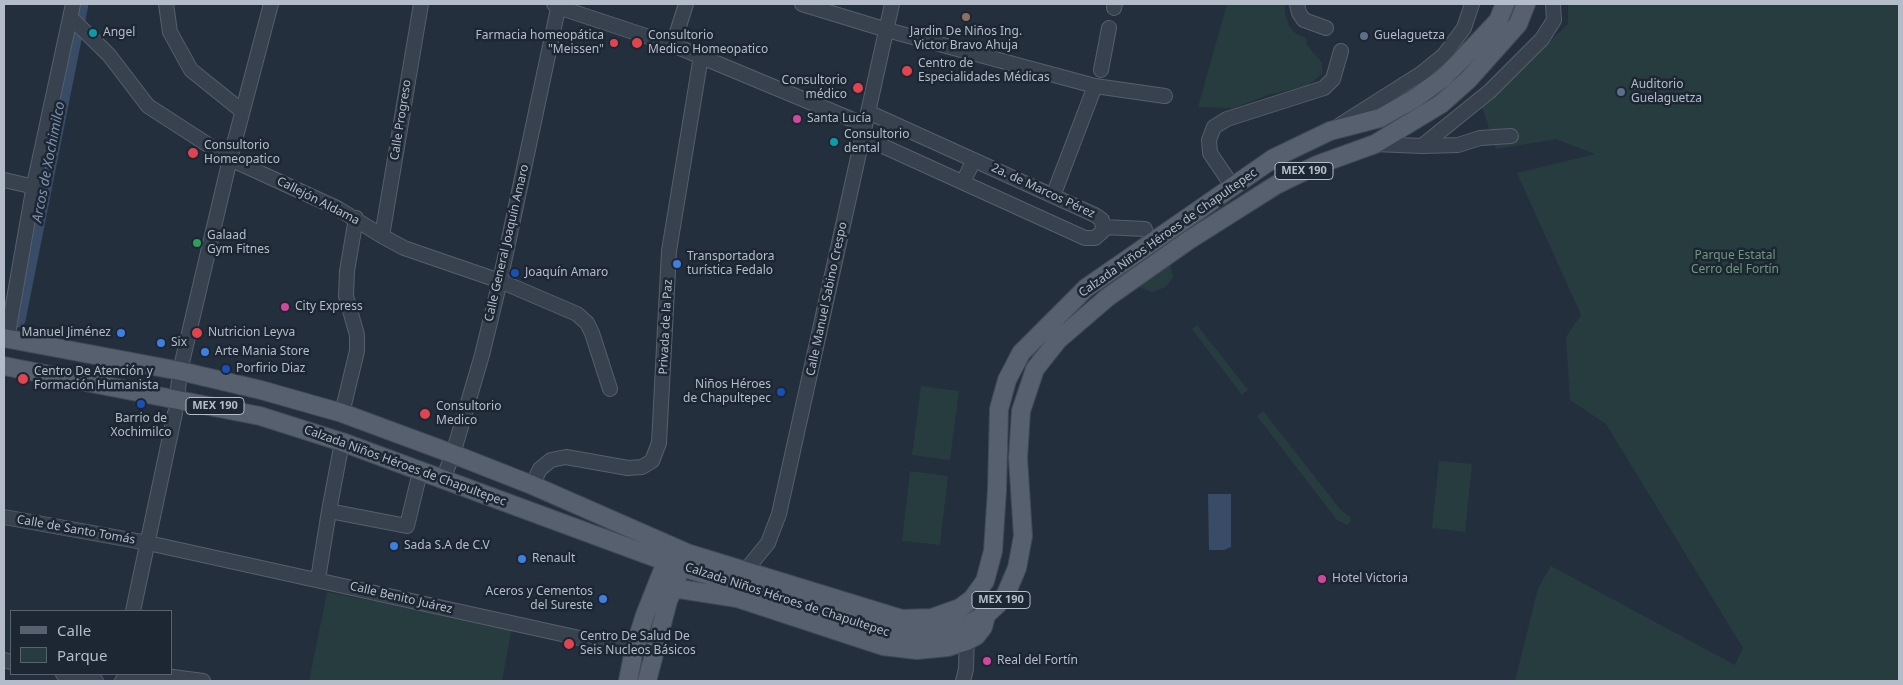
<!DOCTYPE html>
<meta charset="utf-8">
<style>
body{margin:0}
#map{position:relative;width:1903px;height:685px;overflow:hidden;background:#242f3e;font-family:"Noto Sans",sans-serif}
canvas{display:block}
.frame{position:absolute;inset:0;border:5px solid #b4bcc9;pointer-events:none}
.legend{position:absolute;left:10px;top:610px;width:162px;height:65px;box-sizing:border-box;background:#1d2633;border:1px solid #59626f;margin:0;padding:6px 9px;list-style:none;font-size:15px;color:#b4bcc9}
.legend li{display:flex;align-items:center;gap:10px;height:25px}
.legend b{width:25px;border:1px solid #59626f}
</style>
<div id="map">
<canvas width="1903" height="685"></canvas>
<div class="frame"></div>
<ul class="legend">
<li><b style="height:6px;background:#56606e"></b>Calle</li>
<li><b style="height:14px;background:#263c3f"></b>Parque</li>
</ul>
</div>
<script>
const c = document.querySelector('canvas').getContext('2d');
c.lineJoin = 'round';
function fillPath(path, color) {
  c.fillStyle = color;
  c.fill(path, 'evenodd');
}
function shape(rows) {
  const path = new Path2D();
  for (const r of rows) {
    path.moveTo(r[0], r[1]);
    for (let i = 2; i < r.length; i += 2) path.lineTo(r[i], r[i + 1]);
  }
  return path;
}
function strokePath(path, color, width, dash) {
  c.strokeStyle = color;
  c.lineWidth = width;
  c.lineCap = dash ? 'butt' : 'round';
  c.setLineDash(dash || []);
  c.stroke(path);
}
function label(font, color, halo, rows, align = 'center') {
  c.font = font + ' "Noto Sans",sans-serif';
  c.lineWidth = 5;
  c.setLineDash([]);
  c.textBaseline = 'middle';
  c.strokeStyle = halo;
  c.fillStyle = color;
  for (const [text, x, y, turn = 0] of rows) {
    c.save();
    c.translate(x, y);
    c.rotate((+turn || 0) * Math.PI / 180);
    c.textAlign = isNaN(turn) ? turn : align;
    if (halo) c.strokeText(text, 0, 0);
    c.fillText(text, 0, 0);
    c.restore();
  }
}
fillPath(shape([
 [1227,4,1285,4,1285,13,1289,26,1295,33,1306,38,1307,45,1322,63,1322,74,1307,86,1268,95,1234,108,1198,107],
 [1568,4,1899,4,1899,681,1515,681,1538,588,1551,566,1735,665,1743,648,1606,424,1570,400,1566,337,1581,315,1517,173,1595,154,1556,139,1496,149,1482,107,1568,24],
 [1170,264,1173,277,1166,287,1152,292,1139,287],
 [1197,325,1248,390,1242,395,1192,329],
 [921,386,959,391,950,460,912,455],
 [1263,411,1340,509,1350,517,1351,521,1347,525,1337,520,1257,416],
 [1439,461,1472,464,1465,532,1432,528],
 [910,471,948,476,940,545,902,541],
 [327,592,512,628,502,681,309,681]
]), '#263c3f');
fillPath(shape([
 [1208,494,1231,494,1231,547,1224,550,1209,550]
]), '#394c67');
strokePath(shape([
 [18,320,81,4]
]), '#394c67', 15);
const minor = shape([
 [166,4,170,32,191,70,242,111],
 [554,4,558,7,673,45,865,125],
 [802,4,887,30,1095,86,1165,96],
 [1297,4,1299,13,1304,20,1326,28],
 [1114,8,1115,4],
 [70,17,109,55,148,106,230,159,337,208,382,236,404,248,500,281,577,314,587,323,592,333,610,389],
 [673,45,686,4],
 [1101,70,1109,28],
 [1340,125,1422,73,1444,55,1464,28,1472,4],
 [863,137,1085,238,1095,238,1103,231,1102,220,1095,215,868,112],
 [1375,144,1422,146,1490,91,1542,39,1554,20,1553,4],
 [1422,146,1458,145,1480,138,1511,136],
 [4,180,26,185,34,185],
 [963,182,974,160],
 [1233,187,1210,153,1209,140,1214,127,1227,119,1324,88,1333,79,1341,51],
 [1053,196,1095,86],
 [1104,227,1145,229],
 [382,236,421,4],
 [7,339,34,185,73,4],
 [177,398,180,371,230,159,271,4],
 [342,413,357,351,357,335,346,296,347,271,356,218],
 [443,479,453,454,482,355,500,281,559,4],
 [532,485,540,469,551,460,566,457,628,468,642,467,652,461,659,443,669,251,701,56],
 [329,511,407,526,420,472],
 [4,517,148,543,634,650,652,656],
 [741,576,768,543,779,514,892,4],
 [318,579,329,511,342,442],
 [133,611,175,413],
 [4,660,11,662],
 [63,674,96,681],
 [122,681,131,677,150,674,203,681],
 [963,681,966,669,967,633]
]);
const major = shape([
 [4,338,180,371,261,390,342,413,453,454,532,485,687,553,902,619,932,618,960,608,972,599,985,581,993,551,997,490,999,409,1007,380,1021,353,1086,288,1274,158,1330,131,1380,118,1414,99,1443,78,1462,59,1498,21,1505,4],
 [4,366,260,416,342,442,681,567,751,587,843,619,896,635,928,636,967,625,987,614,998,604,1006,594,1017,568,1023,536,1018,458,1021,411,1035,369,1058,340,1108,297,1189,240,1276,185,1317,165,1375,144,1441,104,1468,80,1518,24,1526,4],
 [656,588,673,588,737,598,883,646,917,650,948,647,967,641,976,636,983,627,987,612],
 [628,681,634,650,645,615,670,552],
 [647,681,668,601,677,579]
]);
strokePath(minor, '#565f6c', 16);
strokePath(major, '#414a57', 20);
strokePath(minor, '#38414e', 14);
strokePath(major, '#56606e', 18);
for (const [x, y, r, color] of [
 [966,17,5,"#8d6e63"],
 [93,33,5,"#0f9aa8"],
 [1364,36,5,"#5c6f8a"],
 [614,43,5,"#e0444e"],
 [637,43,6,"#e0444e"],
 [907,71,6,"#e0444e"],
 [858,88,6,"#e0444e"],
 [1621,92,5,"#5c6f8a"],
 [797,119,5,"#d1479c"],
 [834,142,5,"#0f9aa8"],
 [193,153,6,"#e0444e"],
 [197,243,5,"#2e9e5b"],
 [677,264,5,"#3f7fe0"],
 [515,273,5,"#1a4fb4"],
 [285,307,5,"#d1479c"],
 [121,333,5,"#3f7fe0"],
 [197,333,6,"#e0444e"],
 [161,343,5,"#3f7fe0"],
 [205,352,5,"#3f7fe0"],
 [226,369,5,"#1a4fb4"],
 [23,379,6,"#e0444e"],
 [781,392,5,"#1a4fb4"],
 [141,404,5,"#1a4fb4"],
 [425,414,6,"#e0444e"],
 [394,546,5,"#3f7fe0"],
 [522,559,5,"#3f7fe0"],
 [1322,579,5,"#d1479c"],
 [603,599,5,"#3f7fe0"],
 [569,644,6,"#e0444e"],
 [987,661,5,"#d1479c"]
]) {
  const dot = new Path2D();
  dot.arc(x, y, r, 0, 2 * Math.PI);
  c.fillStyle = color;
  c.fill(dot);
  strokePath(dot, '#1d2633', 2);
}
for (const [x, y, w] of [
 [1304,171,58],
 [215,406,58],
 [1001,600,58]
]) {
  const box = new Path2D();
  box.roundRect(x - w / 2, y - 8.5, w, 17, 4);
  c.fillStyle = '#1d2633';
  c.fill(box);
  strokePath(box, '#b4bcc9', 1);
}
label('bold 11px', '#b4bcc9', null, [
 ["MEX 190",1304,171],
 ["MEX 190",215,406],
 ["MEX 190",1001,600]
]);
label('12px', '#b4bcc9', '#1d2633', [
 ["Jardin De Niños Ing.",966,32,"center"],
 ["Victor Bravo Ahuja",966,46,"center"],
 ["Angel",103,33],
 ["Farmacia homeopática",604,36,"right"],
 ["\"Meissen\"",604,50,"right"],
 ["Consultorio",648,36],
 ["Medico Homeopatico",648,50],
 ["Guelaguetza",1374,36],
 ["Centro de",918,64],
 ["Especialidades Médicas",918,78],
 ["Consultorio",847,81,"right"],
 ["médico",847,95,"right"],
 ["Auditorio",1631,85],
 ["Guelaguetza",1631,99],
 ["Santa Lucía",807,119],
 ["Consultorio",844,135],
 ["dental",844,149],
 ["Consultorio",204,146],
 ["Homeopatico",204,160],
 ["Galaad",207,236],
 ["Gym Fitnes",207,250],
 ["Transportadora",687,257],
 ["turística Fedalo",687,271],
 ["Joaquín Amaro",525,273],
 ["City Express",295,307],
 ["Manuel Jiménez",111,333,"right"],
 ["Nutricion Leyva",208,333],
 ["Six",171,343],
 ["Arte Mania Store",215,352],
 ["Porfirio Diaz",236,369],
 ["Centro De Atención y",34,372],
 ["Formación Humanista",34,386],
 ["Niños Héroes",771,385,"right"],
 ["de Chapultepec",771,399,"right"],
 ["Consultorio",436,407],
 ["Medico",436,421],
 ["Barrio de",141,419,"center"],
 ["Xochimilco",141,433,"center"],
 ["Sada S.A de C.V",404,546],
 ["Renault",532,559],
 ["Hotel Victoria",1332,579],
 ["Aceros y Cementos",593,592,"right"],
 ["del Sureste",593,606,"right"],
 ["Centro De Salud De",580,637],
 ["Seis Nucleos Básicos",580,651],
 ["Real del Fortín",997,661]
], 'left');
label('12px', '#b4bcc9', '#1d2633', [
 ["Calle Progreso",401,120,-81],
 ["2a. de Marcos Pérez",1043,191,25],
 ["Callejón Aldama",318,201,27],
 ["Calzada Niños Héroes de Chapultepec",1168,233,-35],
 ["Calle General Joaquín Amaro",507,243,-77],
 ["Calle Manuel Sabino Crespo",827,299,-78],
 ["Privada de la Paz",666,327,-87],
 ["Calzada Niños Héroes de Chapultepec",405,466,20],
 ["Calle de Santo Tomás",76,530,10],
 ["Calle Benito Juárez",401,598,13],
 ["Calzada Niños Héroes de Chapultepec",787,600,18]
]);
label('12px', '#6b9a76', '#1d2633', [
 ["Parque Estatal",1735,256],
 ["Cerro del Fortín",1735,270]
]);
label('italic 14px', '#7c92b1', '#1d2633', [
 ["Arcos de Xochimilco",49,162,-79]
]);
</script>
